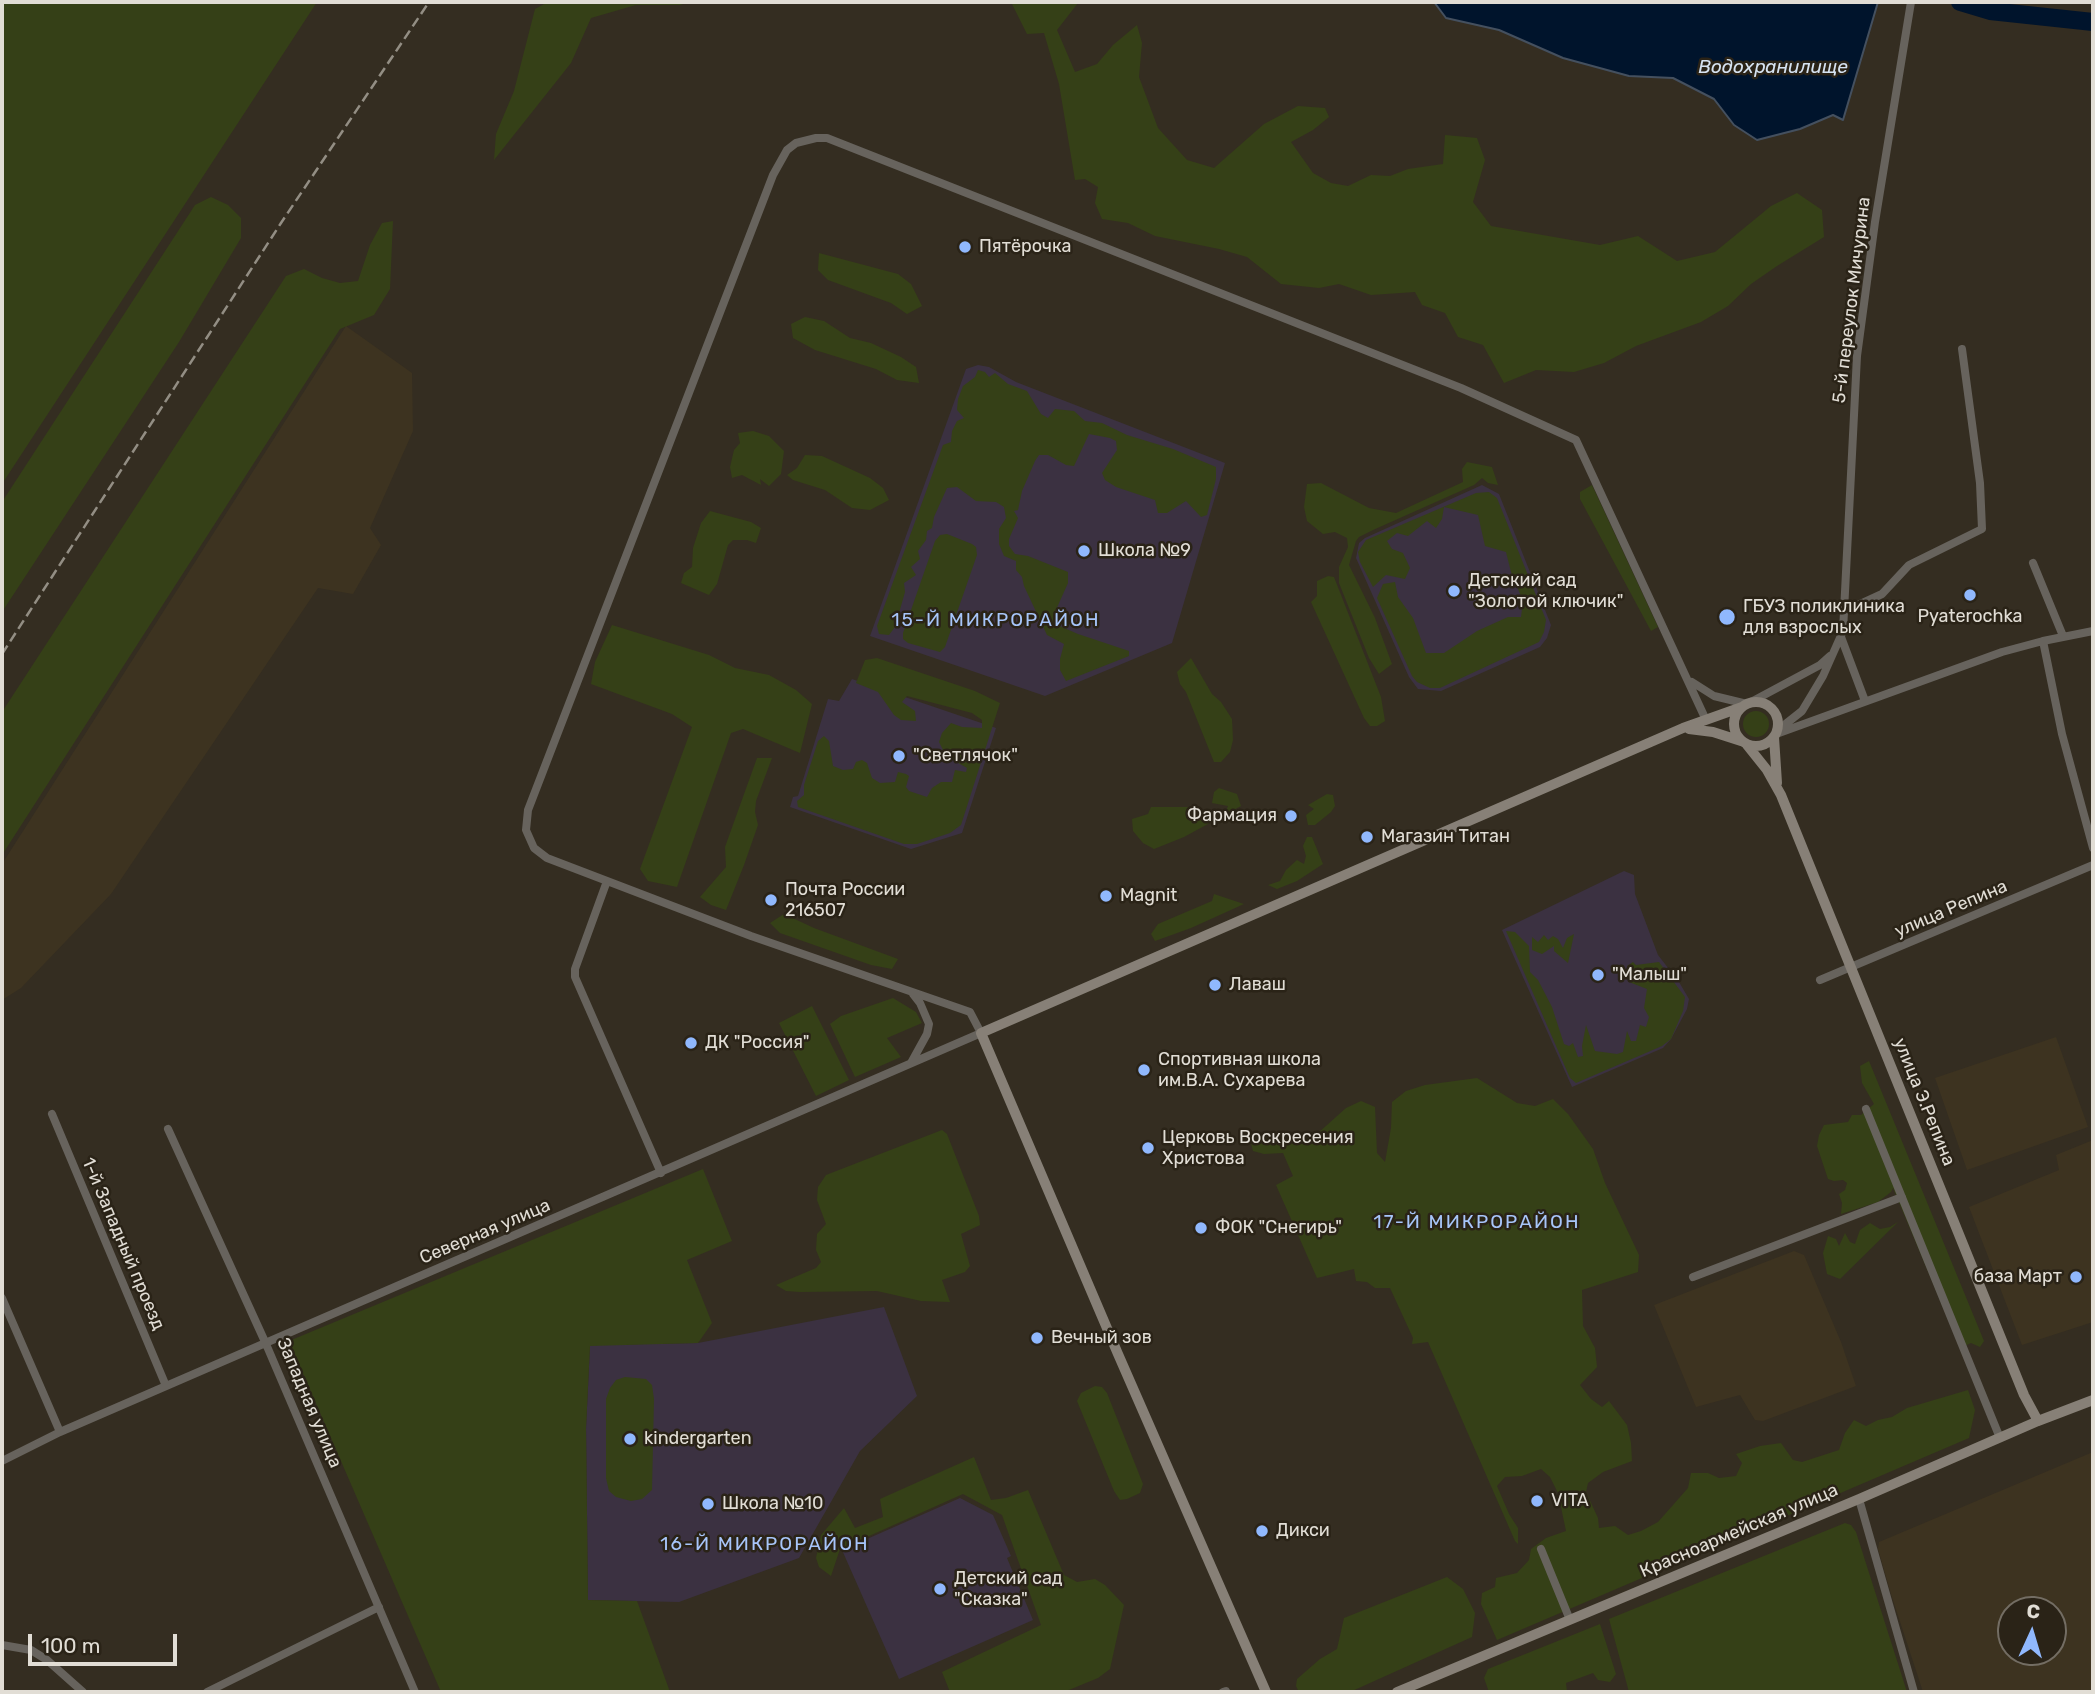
<!DOCTYPE html>
<meta charset="utf-8">
<style>
body{margin:0}
#map{position:relative;width:2095px;height:1694px;overflow:hidden;background:#342d21;font-family:Rubik,sans-serif}
canvas{display:block}
.frame{position:absolute;inset:0;border:4px solid #e1ddd5;pointer-events:none}
.north{position:absolute;left:1997px;top:1596px;width:70px;height:70px;box-sizing:border-box;background:#2a2317;border:2px solid #736d63;border-radius:50%;rotate:4deg;font-size:19px;font-weight:700;line-height:28px;text-align:center;color:#e1ddd5}
.north::after{content:'';display:block;margin:auto;width:24px;height:32px;background:#90b8fd;clip-path:polygon(50% 0,100% 100%,50% 72%,0 100%)}
.scale{position:absolute;left:28px;top:1634px;width:149px;height:32px;box-sizing:border-box;border:4px solid #e1ddd5;border-top:0;padding-left:9px;font-size:21px;line-height:24px;white-space:nowrap;color:#e1ddd5;-webkit-text-stroke:5px #2a2317;paint-order:stroke}
</style>
<div id="map">
<canvas width="2095" height="1694"></canvas>
<div class="frame"></div>
<div class="north">С</div>
<div class="scale">100 m</div>
</div>
<script>
const c = document.querySelector('canvas').getContext('2d');
c.lineJoin = 'round';
function fillPath(path, color) {
  c.fillStyle = color;
  c.fill(path, 'evenodd');
}
function shape(rows) {
  const path = new Path2D();
  for (const r of rows) {
    if (r.length === 3) {
      path.moveTo(r[0] + r[2], r[1]);
      path.arc(r[0], r[1], r[2], 0, 2 * Math.PI);
      continue;
    }
    path.moveTo(r[0], r[1]);
    for (let i = 2; i < r.length; i += 2) path.lineTo(r[i], r[i + 1]);
  }
  return path;
}
function strokePath(path, color, width, dash) {
  c.strokeStyle = color;
  c.lineWidth = width;
  c.lineCap = dash ? 'butt' : 'round';
  c.setLineDash(dash || []);
  c.stroke(path);
}
function label(font, color, halo, rows, align = 'center') {
  c.font = font + ' Rubik,sans-serif';
  c.lineWidth = 5;
  c.setLineDash([]);
  c.textBaseline = 'middle';
  c.strokeStyle = halo;
  c.fillStyle = color;
  for (const [text, x, y, turn = 0] of rows) {
    c.save();
    c.translate(x, y);
    c.rotate((+turn || 0) * Math.PI / 180);
    c.textAlign = isNaN(turn) ? turn : align;
    if (halo) c.strokeText(text, 0, 0);
    c.fillText(text, 0, 0);
    c.restore();
  }
}
fillPath(shape([
 [346,326,412,373,413,431,370,528,381,545,353,594,318,588,111,894,21,988,2,1000,2,864],
 [2056,1037,2088,1127,1967,1170,1935,1078],
 [2093,1140,2093,1322,2022,1345,1969,1207,2059,1170,2056,1155],
 [1794,1251,1804,1255,1841,1342,1856,1386,1763,1421,1755,1420,1740,1395,1696,1407,1654,1305],
 [2093,1452,2093,1692,1923,1692,1891,1594,1878,1549,1879,1542],
 [2053,1610,2053,1652,2011,1652,2011,1610]
]), '#3d3320');
fillPath(shape([
 [978,365,989,367,1016,382,1225,463,1172,643,1045,696,870,636,966,369],
 [1482,485,1499,494,1551,625,1547,638,1540,647,1441,691,1418,689,1409,677,1356,558,1359,543,1365,538],
 [852,679,996,728,962,833,911,849,790,807,793,797,798,796,828,699,839,701],
 [1624,871,1634,875,1635,894,1658,955,1679,982,1689,999,1687,1009,1671,1039,1663,1048,1572,1087,1502,930],
 [884,1307,917,1396,860,1451,799,1558,679,1602,588,1600,586,1428,590,1345,698,1343],
 [960,1498,993,1515,1011,1556,1007,1558,1033,1620,899,1679,842,1550]
]), '#3b3141');
fillPath(shape([
 [2,2,317,2,2,484],
 [548,2,690,2,680,5,636,5,591,18,571,63,494,160,496,134,514,91,535,9],
 [1011,2,1078,3,1057,30,1075,72,1097,64,1113,45,1137,25,1142,43,1139,77,1158,128,1187,160,1214,168,1264,124,1298,106,1325,108,1329,117,1313,130,1291,142,1313,173,1331,183,1348,186,1371,175,1390,176,1408,169,1443,164,1445,135,1477,138,1485,160,1473,202,1491,226,1600,245,1638,236,1677,261,1715,252,1771,206,1797,193,1822,210,1824,237,1777,266,1751,284,1728,306,1701,322,1636,346,1604,363,1574,372,1536,370,1504,383,1483,345,1458,337,1445,313,1422,305,1415,292,1371,295,1339,284,1319,288,1281,284,1247,257,1219,249,1155,236,1128,223,1102,219,1095,203,1098,187,1085,179,1075,180,1059,84,1044,33,1027,34],
 [211,197,228,205,241,218,241,238,179,342,2,612,2,502,195,205],
 [393,221,390,289,374,315,340,329,2,855,2,712,286,276,304,269,322,278,340,283,358,281,370,245,382,223],
 [819,253,898,274,911,284,922,306,907,314,891,303,828,280,818,270],
 [805,317,824,321,850,338,871,343,901,357,916,367,919,383,897,380,876,369,815,350,793,338,791,324],
 [978,370,985,372,989,377,995,373,1008,384,1027,391,1041,414,1048,418,1055,409,1074,411,1085,421,1102,423,1127,435,1173,449,1216,467,1216,479,1207,515,1201,517,1186,501,1167,513,1158,513,1155,500,1116,487,1105,480,1102,473,1117,450,1116,441,1110,438,1089,434,1074,466,1066,465,1048,455,1039,455,1035,461,1022,491,1018,510,1014,511,1018,518,1009,539,1009,546,1015,554,1028,556,1068,572,1068,583,1055,612,1055,624,1078,634,1129,651,1129,656,1066,681,1060,670,1060,659,1064,644,1047,635,1024,586,1022,577,1016,570,1016,561,1004,556,999,544,999,529,1006,518,1004,507,996,502,976,501,957,487,947,488,934,517,932,528,927,531,926,540,918,551,920,559,911,567,916,575,904,583,905,592,895,627,889,635,879,634,877,626,943,445,951,442,952,431,957,421,964,418,957,410,958,399,963,386,975,377],
 [753,431,769,436,784,451,781,474,769,486,760,479,761,485,742,475,732,478,730,467,734,450,740,443,738,433],
 [805,455,822,456,870,478,883,488,889,500,870,510,852,508,825,490,793,480,787,475,797,468],
 [1467,462,1492,467,1498,485,1488,483,1482,478,1474,485,1373,530,1359,537,1356,541,1349,565,1375,618,1392,664,1379,674,1369,658,1339,583,1339,567,1348,547,1347,538,1335,532,1323,534,1307,521,1304,507,1307,484,1321,483,1369,508,1396,513,1463,482,1462,469],
 [1592,485,1658,627,1651,631,1580,499,1580,492],
 [1489,492,1497,498,1546,620,1544,632,1539,642,1440,688,1430,688,1417,682,1412,676,1377,598,1383,584,1395,582,1398,597,1413,618,1426,653,1444,653,1477,631,1508,617,1521,617,1523,601,1511,572,1506,552,1485,546,1478,515,1444,507,1442,519,1436,528,1427,521,1408,536,1397,533,1387,541,1392,549,1403,553,1410,568,1405,579,1386,575,1373,587,1360,562,1358,552,1366,540,1476,493],
 [710,511,751,522,761,528,756,543,747,540,733,540,728,545,717,584,709,595,681,583,684,573,692,567,693,548,701,523],
 [947,534,972,544,976,547,977,555,945,647,940,652,908,643,903,639,903,633,935,541,940,535],
 [1328,576,1334,577,1381,697,1385,721,1377,726,1370,726,1364,718,1311,602,1317,596,1317,581],
 [612,625,709,655,735,668,769,675,796,690,812,704,800,753,743,729,731,733,677,887,648,881,640,869,692,727,672,714,591,684,595,662],
 [877,658,975,691,1000,703,961,825,950,833,917,844,904,844,798,807,797,801,804,795,804,785,818,741,824,736,829,741,833,766,843,770,853,769,856,762,862,760,867,763,872,778,880,783,895,782,898,772,906,774,909,776,906,787,909,791,927,797,932,788,941,782,952,782,955,770,966,772,967,768,946,756,939,742,942,733,951,723,962,727,982,728,982,720,972,713,907,696,902,702,915,711,916,721,901,720,894,715,878,692,856,683,865,660],
 [1191,658,1212,694,1221,702,1232,719,1233,740,1230,752,1221,762,1214,762,1186,692,1180,684,1177,672],
 [1756,724,13],
 [757,758,772,758,756,801,755,812,758,825,744,865,726,910,711,905,700,897,726,867,725,847],
 [1219,788,1237,794,1241,806,1184,837,1154,849,1143,843,1133,831,1132,819,1148,814,1151,807,1191,807,1200,813,1215,814,1226,811,1228,806,1212,803,1214,792],
 [1327,794,1333,795,1335,806,1331,812,1315,825,1308,825,1306,815,1314,809,1308,805],
 [1307,837,1312,837,1323,864,1297,881,1277,889,1268,885,1280,881,1286,870,1297,860,1304,864,1306,856,1303,846],
 [1214,894,1244,904,1191,928,1155,941,1151,934,1158,924,1212,901],
 [784,914,814,928,898,959,892,969,871,965,780,933,770,923],
 [1506,931,1515,932,1529,946,1530,972,1538,980,1552,1007,1564,1044,1569,1046,1573,1043,1578,1057,1583,1056,1582,1046,1586,1025,1595,1051,1617,1054,1623,1052,1627,1031,1631,1041,1636,1041,1640,1025,1646,1027,1649,1017,1644,1008,1647,989,1629,982,1627,966,1633,962,1636,965,1659,962,1685,997,1683,1011,1671,1039,1662,1046,1576,1083,1570,1078],
 [1574,934,1568,963,1554,951,1554,946,1542,954,1532,950,1532,937,1538,942,1544,935,1548,940,1553,936,1558,939,1563,948,1567,938],
 [893,998,916,1012,922,1023,887,1038,901,1057,855,1077,830,1024,841,1016],
 [812,1006,849,1080,816,1096,779,1023],
 [1869,1061,1984,1341,1980,1347,1971,1343,1960,1348,1893,1188,1891,1192,1878,1202,1841,1214,1842,1203,1839,1194,1845,1190,1847,1183,1843,1180,1834,1181,1828,1179,1817,1146,1819,1135,1824,1125,1848,1122,1852,1115,1861,1115,1874,1104,1862,1083,1860,1066],
 [1477,1078,1517,1103,1535,1106,1553,1099,1568,1114,1593,1149,1605,1183,1639,1255,1638,1272,1582,1290,1583,1326,1595,1348,1597,1367,1580,1385,1591,1399,1602,1407,1609,1401,1627,1425,1631,1443,1632,1461,1603,1472,1588,1483,1586,1492,1598,1518,1599,1528,1615,1526,1628,1535,1641,1531,1658,1522,1688,1488,1691,1473,1708,1473,1719,1478,1736,1476,1742,1463,1736,1454,1760,1446,1781,1443,1793,1460,1802,1462,1839,1450,1845,1433,1854,1420,1866,1426,1878,1420,1892,1417,1907,1408,1968,1390,1975,1410,1969,1438,1497,1640,1481,1604,1482,1593,1495,1587,1496,1578,1517,1573,1529,1560,1531,1549,1546,1538,1566,1531,1558,1493,1550,1477,1541,1469,1522,1476,1505,1477,1497,1486,1509,1514,1518,1528,1518,1544,1515,1541,1428,1342,1412,1344,1413,1338,1390,1288,1375,1288,1367,1282,1356,1281,1354,1269,1317,1278,1276,1185,1293,1176,1283,1153,1264,1154,1253,1151,1249,1135,1261,1134,1280,1144,1317,1134,1346,1108,1361,1101,1375,1107,1377,1153,1385,1162,1391,1128,1392,1102,1406,1091,1425,1085],
 [942,1130,947,1134,979,1216,980,1225,961,1234,970,1266,965,1272,942,1280,950,1302,921,1301,877,1291,800,1292,786,1291,776,1285,816,1268,821,1262,816,1250,817,1234,826,1224,817,1200,818,1187,826,1175],
 [703,1169,732,1241,687,1260,712,1323,698,1343,590,1346,586,1428,588,1600,637,1601,670,1692,441,1692,289,1341],
 [1898,1222,1840,1279,1827,1274,1823,1253,1828,1236,1836,1239,1839,1246,1845,1233,1850,1242,1855,1244,1860,1230,1870,1223,1880,1229,1890,1227],
 [625,1377,646,1379,652,1385,654,1399,652,1490,642,1499,631,1501,616,1497,609,1491,606,1478,606,1399,610,1388,616,1380],
 [1095,1386,1102,1387,1107,1393,1143,1484,1140,1493,1127,1499,1120,1500,1114,1491,1077,1401,1081,1393],
 [974,1457,991,1500,1006,1498,1028,1490,1064,1575,1077,1582,1095,1579,1105,1585,1124,1605,1110,1669,1098,1678,1064,1692,950,1692,942,1672,1041,1625,1002,1515,963,1494,840,1549,831,1576,819,1567,816,1558,821,1535,844,1508,855,1528,883,1517,880,1499],
 [1845,1523,1851,1525,1856,1532,1907,1692,1629,1692,1609,1619],
 [1447,1577,1463,1589,1475,1613,1472,1637,1350,1692,1299,1692,1296,1686,1297,1679,1320,1659,1337,1649,1344,1618],
 [1600,1624,1616,1674,1610,1682,1598,1680,1593,1673,1566,1683,1567,1692,1489,1692,1484,1678,1488,1669]
]), '#354017');
const water = shape([
 [1434,2,1878,2,1843,120,1833,115,1800,129,1757,140,1734,125,1714,99,1673,78,1629,76,1563,58,1499,30,1446,18,1434,2]
]);
fillPath(water, '#00142c');
strokePath(water, '#44505f', 2);
strokePath(shape([
 [1960,2,1990,11,2093,22]
]), '#00142c', 18);
strokePath(shape([
 [2033,563,2063,636],
 [1845,611,1882,594,1909,565,1982,529,1980,483,1962,349],
 [1841,637,1865,701],
 [2043,641,2062,734,2093,848],
 [1692,682,1714,696,1747,704],
 [1751,702,1820,665,1830,656],
 [1778,730,1802,711,1823,676,1843,631,1857,356,1875,222,1911,2],
 [1779,733,2002,652,2043,641,2093,631],
 [607,881,575,969,575,977,661,1173],
 [1820,980,2093,865],
 [911,1063,927,1034,929,1024,920,1003,913,994],
 [1866,1109,2000,1438],
 [52,1114,166,1386],
 [168,1129,266,1344,415,1692],
 [1693,1277,1902,1197],
 [2,1298,60,1432],
 [2,1461,60,1432,981,1033,970,1012,751,936,547,858,534,848,526,830,528,810,773,175,787,150,796,143,816,138,827,138,1461,388,1576,440,1706,720],
 [1859,1499,1914,1692],
 [1541,1549,1570,1620],
 [2,1645,31,1650,47,1660,83,1692],
 [207,1692,379,1607],
 [1223,1692,1226,1691]
]), '#67635d', 8);
strokePath(shape([
 [1756,724,22],
 [1689,729,1713,732,1741,741],
 [1774,737,1777,783],
 [1747,745,1767,770,1781,795,2024,1395,2038,1421],
 [1266,1692,1118,1354,981,1033,1683,728,1742,707],
 [1397,1692,1859,1499,2038,1421,2093,1400]
]), '#878077', 10);
strokePath(shape([
 [2,654,281,223,429,2]
]), '#938e84', 2.5, [10, 5]);
for (const [x, y, r, color] of [
 [965,247,7,"#90b8fd"],
 [1084,551,7,"#90b8fd"],
 [1454,591,7,"#90b8fd"],
 [1970,595,7,"#90b8fd"],
 [1727,617,9,"#90b8fd"],
 [899,756,7,"#90b8fd"],
 [1291,816,7,"#90b8fd"],
 [1367,837,7,"#90b8fd"],
 [1106,896,7,"#90b8fd"],
 [771,900,7,"#90b8fd"],
 [1598,975,7,"#90b8fd"],
 [1215,985,7,"#90b8fd"],
 [691,1043,7,"#90b8fd"],
 [1144,1070,7,"#90b8fd"],
 [1148,1148,7,"#90b8fd"],
 [1201,1228,7,"#90b8fd"],
 [2076,1277,7,"#90b8fd"],
 [1037,1338,7,"#90b8fd"],
 [630,1439,7,"#90b8fd"],
 [1537,1501,7,"#90b8fd"],
 [708,1504,7,"#90b8fd"],
 [1262,1531,7,"#90b8fd"],
 [940,1589,7,"#90b8fd"]
]) {
  const dot = new Path2D();
  dot.arc(x, y, r, 0, 2 * Math.PI);
  c.fillStyle = color;
  c.fill(dot);
  strokePath(dot, '#2a2317', 2.5);
}
label('18px', '#e1ddd5', '#2a2317', [
 ["Пятёрочка",979,247],
 ["Школа №9",1098,551],
 ["Детский сад",1468,581],
 ["\"Золотой ключик\"",1468,602],
 ["ГБУЗ поликлиника",1743,607],
 ["для взрослых",1743,628],
 ["Pyaterochka",1970,617,"center"],
 ["\"Светлячок\"",913,756],
 ["Фармация",1277,816,"right"],
 ["Магазин Титан",1381,837],
 ["Почта России",785,890],
 ["216507",785,911],
 ["Magnit",1120,896],
 ["\"Малыш\"",1612,975],
 ["Лаваш",1229,985],
 ["ДК \"Россия\"",705,1043],
 ["Спортивная школа",1158,1060],
 ["им.В.А. Сухарева",1158,1081],
 ["Церковь Воскресения",1162,1138],
 ["Христова",1162,1159],
 ["ФОК \"Снегирь\"",1215,1228],
 ["база Март",2062,1277,"right"],
 ["Вечный зов",1051,1338],
 ["kindergarten",644,1439],
 ["VITA",1551,1501],
 ["Школа №10",722,1504],
 ["Дикси",1276,1531],
 ["Детский сад",954,1579],
 ["\"Сказка\"",954,1600]
], 'left');
label('18px', '#e1ddd5', '#2a2317', [
 ["5-й переулок Мичурина",1852,300,-83],
 ["улица Репина",1951,909,-23],
 ["улица Э.Репина",1924,1102,68],
 ["Северная улица",485,1232,-23],
 ["1-й Западный проезд",123,1244,67],
 ["Западная улица",309,1403,67],
 ["Красноармейская улица",1739,1531,-23]
]);
label('italic 19px', '#d6e3f2', '#2a2317', [
 ["Водохранилище",1773,68]
]);
c.letterSpacing = '2px';
label('19px', '#a7c5f9', '#2a2317', [
 ["15-Й МИКРОРАЙОН",996,621],
 ["17-Й МИКРОРАЙОН",1477,1223],
 ["16-Й МИКРОРАЙОН",765,1545]
]);
c.letterSpacing = '0px';
</script>
